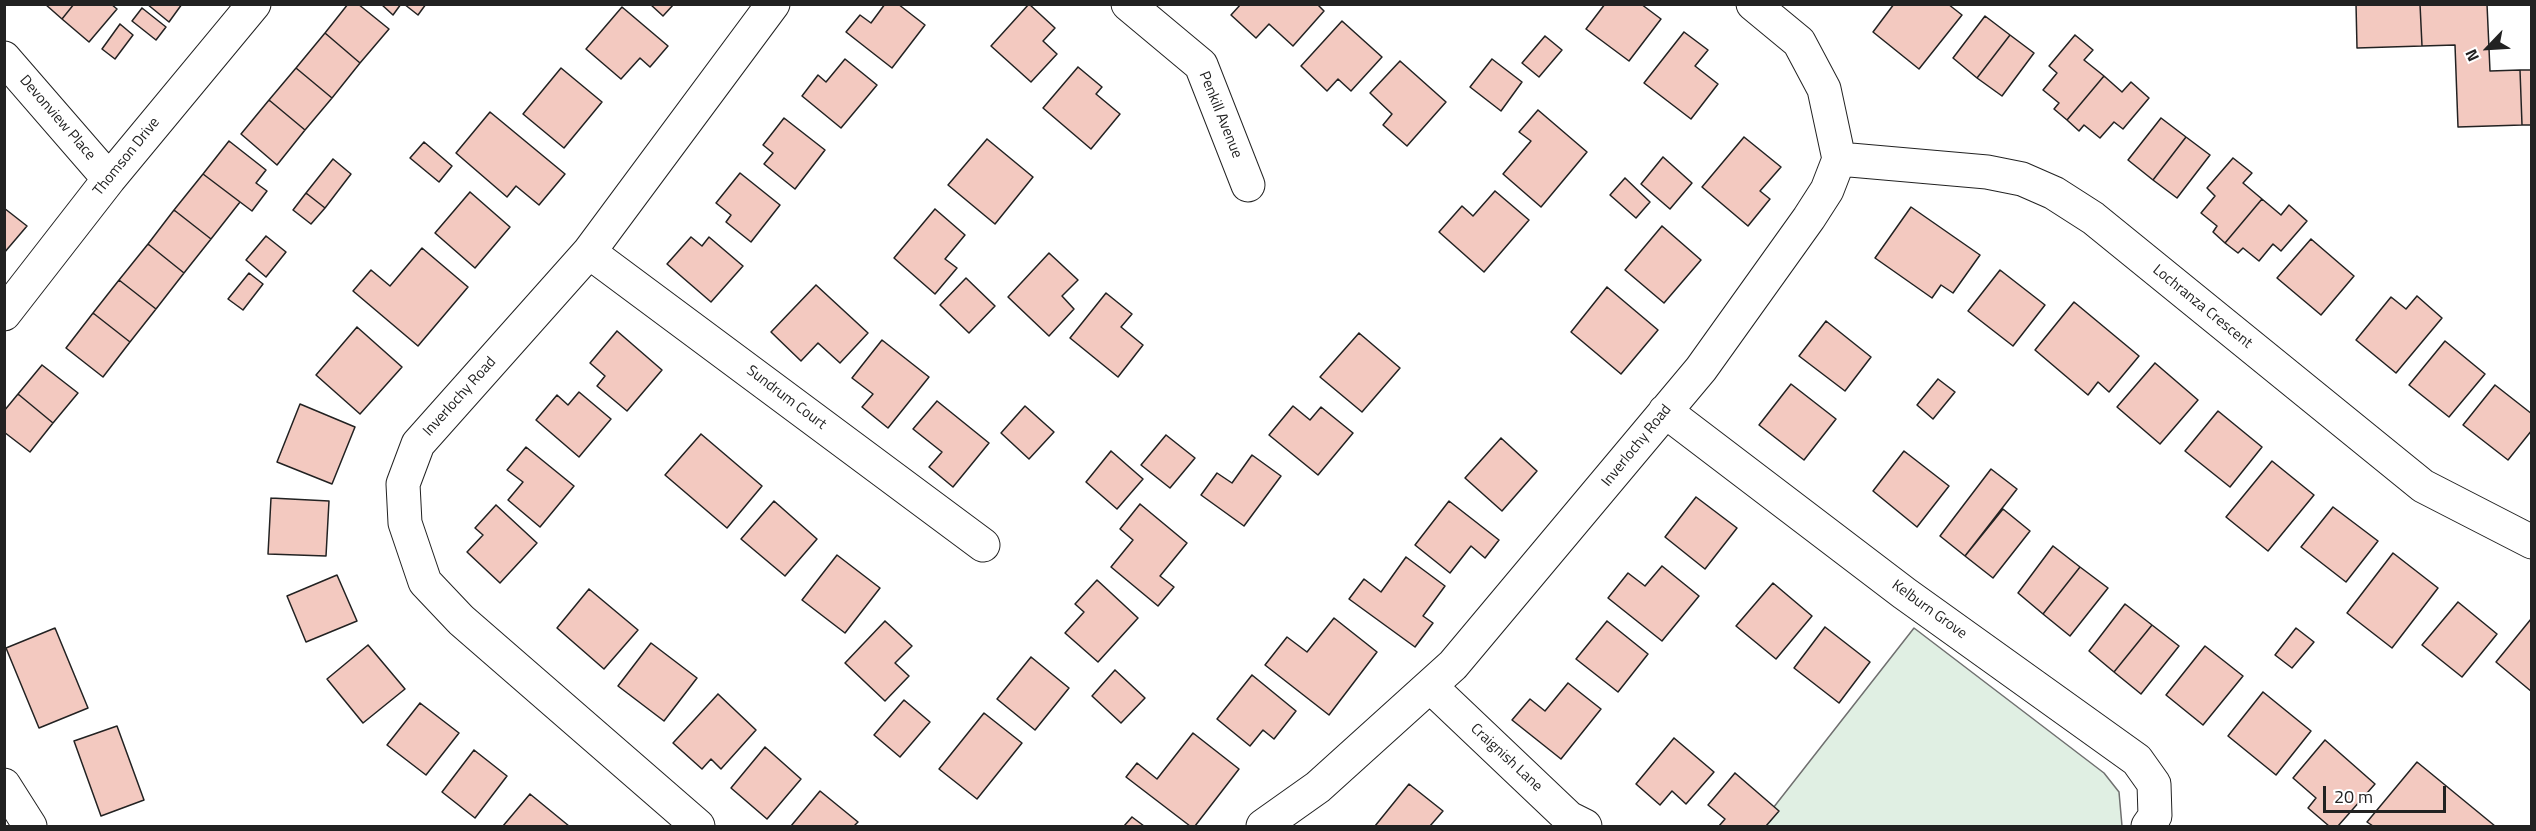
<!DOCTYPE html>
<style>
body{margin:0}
#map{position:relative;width:2536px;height:831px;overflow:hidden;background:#fff;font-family:"Titillium Web",sans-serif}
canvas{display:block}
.frame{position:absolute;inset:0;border:6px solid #222;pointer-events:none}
.north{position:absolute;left:2458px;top:18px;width:60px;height:60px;-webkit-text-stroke:4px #fff;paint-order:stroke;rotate:245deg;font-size:16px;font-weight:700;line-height:24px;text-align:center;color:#222}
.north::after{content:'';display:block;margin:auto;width:21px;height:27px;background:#222;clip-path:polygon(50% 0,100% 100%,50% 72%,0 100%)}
.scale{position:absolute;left:2323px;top:786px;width:123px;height:27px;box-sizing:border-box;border:3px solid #222;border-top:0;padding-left:8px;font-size:18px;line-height:21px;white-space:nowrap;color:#222;-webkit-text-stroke:4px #fff;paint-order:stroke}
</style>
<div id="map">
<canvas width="2536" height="831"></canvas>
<div class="frame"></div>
<div class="north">N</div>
<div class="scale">20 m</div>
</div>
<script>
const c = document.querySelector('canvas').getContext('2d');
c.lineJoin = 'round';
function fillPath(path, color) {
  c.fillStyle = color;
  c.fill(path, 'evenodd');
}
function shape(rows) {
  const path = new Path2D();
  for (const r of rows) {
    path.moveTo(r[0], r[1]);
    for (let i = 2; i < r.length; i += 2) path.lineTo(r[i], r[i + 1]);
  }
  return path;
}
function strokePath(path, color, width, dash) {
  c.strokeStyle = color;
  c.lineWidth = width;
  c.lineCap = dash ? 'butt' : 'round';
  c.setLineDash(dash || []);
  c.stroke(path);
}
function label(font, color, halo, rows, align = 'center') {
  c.font = font + ' "Titillium Web",sans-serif';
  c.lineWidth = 4.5;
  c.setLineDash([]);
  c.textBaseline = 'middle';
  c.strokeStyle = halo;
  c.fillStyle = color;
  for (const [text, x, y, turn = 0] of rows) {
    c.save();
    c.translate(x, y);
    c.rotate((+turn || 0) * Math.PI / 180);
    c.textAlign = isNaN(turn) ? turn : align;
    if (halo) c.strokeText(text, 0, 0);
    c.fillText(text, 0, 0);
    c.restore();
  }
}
const green = shape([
 [1914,628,2104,773,2119,792,2122,826,1759,826,1914,628]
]);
fillPath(green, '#e0efe3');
strokePath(green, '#6f6f6f', 1.5);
const building = shape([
 [45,4,74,4,62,19,45,4],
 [74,4,111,4,117,9,89,42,62,19,74,4],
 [147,4,182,4,169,22,147,4],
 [348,4,358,4,389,29,360,63,325,33,348,4],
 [381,4,401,4,393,15,381,4],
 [404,4,426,4,418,15,404,4],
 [650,4,674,4,663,16,650,4],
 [885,4,898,4,925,25,892,68,846,32,860,15,871,23,885,4],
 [1029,4,1055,28,1043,41,1057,54,1031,82,991,46,1029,4],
 [1241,4,1317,4,1324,11,1293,46,1269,24,1256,38,1231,15,1241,4],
 [1605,4,1641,4,1661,19,1629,61,1586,29,1605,4],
 [1894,4,1948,4,1962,15,1919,69,1873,32,1894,4],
 [2356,4,2420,4,2422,46,2357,48,2356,4],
 [2420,4,2487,4,2490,71,2520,70,2522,125,2458,127,2455,45,2422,46,2420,4],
 [622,7,668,46,650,67,640,58,621,79,586,49,622,7],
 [142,8,166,27,156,40,132,21,142,8],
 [1985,16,2010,35,1977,78,1953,58,1985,16],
 [1342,21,1382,57,1351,91,1338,79,1327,91,1301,66,1342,21],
 [120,24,133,35,115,59,102,49,120,24],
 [1684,32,1708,50,1695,66,1718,84,1691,119,1644,83,1684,32],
 [325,33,360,63,332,98,296,68,325,33],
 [2010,35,2034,53,2002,96,1977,78,2010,35],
 [2075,35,2093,50,2084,60,2104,76,2067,120,2054,109,2059,103,2043,90,2057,73,2049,66,2075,35],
 [1545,36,1562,50,1539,77,1522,63,1545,36],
 [845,59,877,85,841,128,802,96,818,75,826,82,845,59],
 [1492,59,1522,82,1501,111,1470,87,1492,59],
 [1400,61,1446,102,1407,146,1383,125,1392,114,1370,93,1400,61],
 [1078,67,1102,87,1096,94,1120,114,1091,149,1043,108,1078,67],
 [296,68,332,98,305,130,269,100,296,68],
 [561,68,602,102,564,148,523,114,561,68],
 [2520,70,2532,70,2532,125,2522,125,2520,70],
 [2104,76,2122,92,2131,82,2149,98,2123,129,2114,122,2100,138,2084,125,2079,131,2067,120,2104,76],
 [269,100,305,130,277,165,241,134,269,100],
 [1538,110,1587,152,1541,207,1503,174,1531,141,1519,132,1538,110],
 [490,112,565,174,539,205,516,186,507,197,456,153,490,112],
 [784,118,825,150,795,189,764,164,773,153,763,145,784,118],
 [2161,118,2186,137,2153,180,2128,160,2161,118],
 [1744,137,1781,167,1760,191,1770,199,1748,226,1702,187,1744,137],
 [2186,137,2210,155,2177,198,2153,180,2186,137],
 [987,139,1033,177,995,224,948,185,987,139],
 [229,141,266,170,256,183,267,191,252,211,203,174,229,141],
 [424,142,452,166,439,182,410,158,424,142],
 [1663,157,1692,183,1670,209,1641,184,1663,157],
 [2233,158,2252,173,2243,183,2262,199,2225,243,2213,232,2217,226,2201,213,2215,196,2207,188,2233,158],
 [333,159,351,174,325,208,306,193,333,159],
 [740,173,780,205,751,242,726,222,731,215,716,203,740,173],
 [203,174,240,202,211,239,174,210,203,174],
 [1625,178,1650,202,1636,218,1610,195,1625,178],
 [1495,191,1529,220,1484,272,1439,232,1462,206,1473,216,1495,191],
 [470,192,510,227,475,268,435,233,470,192],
 [306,193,325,208,311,224,293,210,306,193],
 [2262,199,2281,215,2289,205,2307,221,2281,251,2273,244,2259,261,2243,248,2238,253,2225,243,2262,199],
 [1911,207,1980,255,1953,293,1941,285,1932,298,1875,258,1911,207],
 [4,208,27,226,4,253,4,208],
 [935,209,965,235,945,259,957,268,935,294,894,258,935,209],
 [174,210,211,239,184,273,148,244,174,210],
 [1662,226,1701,260,1664,303,1625,270,1662,226],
 [266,236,286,252,266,277,246,260,266,236],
 [691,237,702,246,709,237,743,266,711,302,667,264,691,237],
 [2311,239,2354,276,2321,315,2277,278,2311,239],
 [148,244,184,273,156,309,119,280,148,244],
 [422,248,468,287,418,346,353,291,371,270,390,286,422,248],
 [1049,253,1078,280,1062,296,1074,309,1049,336,1008,297,1049,253],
 [2000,270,2045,305,2013,346,1968,311,2000,270],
 [249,273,263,284,243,310,228,299,249,273],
 [966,278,995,306,969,333,940,305,966,278],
 [119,280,156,309,130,342,93,313,119,280],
 [816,285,868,333,840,363,818,343,801,361,771,332,816,285],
 [1607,287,1658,330,1621,374,1571,332,1607,287],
 [1106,293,1132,314,1121,327,1143,345,1118,377,1070,338,1106,293],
 [2417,296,2442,318,2396,373,2356,340,2391,297,2406,309,2417,296],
 [2074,302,2139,356,2109,392,2098,382,2088,395,2035,350,2074,302],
 [93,313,130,342,103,377,66,348,93,313],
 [1826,321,1871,357,1845,391,1799,356,1826,321],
 [357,327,402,367,360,414,316,375,357,327],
 [617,331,662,370,627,411,597,386,605,376,590,363,617,331],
 [1359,333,1400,368,1362,412,1320,377,1359,333],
 [882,340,929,377,888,428,862,407,873,394,852,378,882,340],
 [2445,341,2485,374,2449,417,2409,385,2445,341],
 [2155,363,2198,400,2160,444,2117,407,2155,363],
 [42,365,78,393,53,423,18,394,42,365],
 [1938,379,1955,392,1933,419,1917,405,1938,379],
 [1791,384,1836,419,1804,460,1759,425,1791,384],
 [2495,385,2532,414,2532,430,2508,460,2463,425,2495,385],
 [579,392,611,419,579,457,536,420,557,395,568,405,579,392],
 [18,394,53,423,30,452,4,432,4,411,18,394],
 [937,401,989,443,953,487,929,467,942,452,913,429,937,401],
 [300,404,355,427,332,484,277,462,300,404],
 [1025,406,1054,432,1029,459,1001,433,1025,406],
 [1293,406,1310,420,1321,407,1353,433,1318,475,1269,435,1293,406],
 [2218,411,2262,447,2230,487,2185,451,2218,411],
 [701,434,762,486,727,528,665,475,701,434],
 [1166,435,1195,458,1170,488,1141,465,1166,435],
 [1501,438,1537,471,1502,511,1465,478,1501,438],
 [526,447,574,486,540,527,508,500,523,482,507,470,526,447],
 [1111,451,1143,479,1117,509,1086,482,1111,451],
 [1904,451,1949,486,1917,527,1873,491,1904,451],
 [1252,455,1281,476,1244,526,1201,495,1217,473,1232,483,1252,455],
 [2272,461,2314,495,2268,551,2226,517,2272,461],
 [1991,469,2017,489,1965,556,1940,536,1991,469],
 [1696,497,1737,528,1705,569,1665,537,1696,497],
 [271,498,329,501,326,556,268,554,271,498],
 [774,501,817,539,785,576,741,539,774,501],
 [1449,501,1499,540,1485,558,1471,546,1450,573,1415,545,1449,501],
 [1140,504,1187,543,1160,576,1174,587,1158,606,1111,567,1133,540,1120,529,1140,504],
 [496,505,537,543,500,583,467,552,483,535,475,528,496,505],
 [2333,507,2378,541,2346,582,2301,547,2333,507],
 [2003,509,2030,531,1993,578,1965,556,2003,509],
 [2053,546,2080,567,2043,614,2018,593,2053,546],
 [2393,553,2438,588,2392,648,2347,613,2393,553],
 [837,555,880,588,845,633,802,600,837,555],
 [1406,557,1445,586,1423,616,1433,623,1415,647,1349,599,1364,579,1381,592,1406,557],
 [1662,566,1699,596,1662,641,1608,598,1628,573,1645,586,1662,566],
 [2080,567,2108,588,2070,636,2043,614,2080,567],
 [337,575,357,621,306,642,287,596,337,575],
 [1097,580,1138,618,1098,662,1065,633,1084,612,1075,604,1097,580],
 [1773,583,1812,616,1776,659,1736,626,1773,583],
 [589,589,638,630,604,669,557,628,589,589],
 [2458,602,2497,634,2462,677,2422,645,2458,602],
 [2125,604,2152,625,2114,672,2089,651,2125,604],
 [1334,618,1377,652,1329,715,1265,665,1287,637,1307,652,1334,618],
 [2531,619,2532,620,2532,692,2496,662,2531,619],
 [885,621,912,646,895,663,909,676,885,701,845,663,885,621],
 [1607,621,1648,654,1618,692,1576,659,1607,621],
 [2152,625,2179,646,2141,694,2114,672,2152,625],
 [1825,627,1870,662,1839,703,1794,668,1825,627],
 [55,628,88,708,39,728,6,648,55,628],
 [2296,628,2314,642,2292,668,2275,655,2296,628],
 [651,643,697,678,664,721,618,686,651,643],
 [368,645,405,689,363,723,327,679,368,645],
 [2205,646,2243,676,2203,725,2166,695,2205,646],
 [1031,657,1069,688,1035,730,997,699,1031,657],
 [1115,670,1145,698,1121,723,1092,696,1115,670],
 [1252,675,1296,711,1274,739,1263,730,1250,746,1217,719,1252,675],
 [1568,683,1601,709,1561,759,1512,720,1530,699,1545,711,1568,683],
 [2263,692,2311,731,2276,775,2228,736,2263,692],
 [718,694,756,730,721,769,711,759,702,769,673,743,718,694],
 [904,700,930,722,900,757,874,735,904,700],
 [420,703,459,733,426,775,387,745,420,703],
 [984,713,1022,743,977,799,939,769,984,713],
 [117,726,144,800,101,816,74,741,117,726],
 [1193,733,1239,769,1195,826,1190,826,1126,777,1137,763,1157,779,1193,733],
 [1674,738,1714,772,1686,804,1672,791,1660,805,1636,784,1674,738],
 [2325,740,2375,784,2338,826,2329,826,2308,808,2316,798,2293,778,2325,740],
 [765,747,801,779,767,819,731,788,765,747],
 [474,750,507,776,475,818,442,792,474,750],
 [2417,762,2495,826,2373,826,2367,822,2417,762],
 [1735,773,1779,811,1766,826,1719,826,1725,819,1708,805,1735,773],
 [1409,784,1443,811,1430,826,1375,826,1409,784],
 [820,791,858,822,854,826,791,826,820,791],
 [530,794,569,826,503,826,530,794],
 [1132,817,1144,826,1124,826,1132,817]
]);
fillPath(building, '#f3c9c0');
strokePath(building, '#222', 1.5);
const street = shape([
 [1128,4,1201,65,1248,185],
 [4,58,109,179],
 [1839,159,1987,172,2022,179,2054,193,2093,218,2423,486,2532,542],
 [589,252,983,545],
 [4,314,109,179,254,4],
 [1665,411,1904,593,2137,760,2154,784,2155,816,2148,826],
 [1430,686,1569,818,1585,826],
 [4,785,30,826],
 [698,826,461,620,425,582,405,523,403,484,418,444,589,252,773,4],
 [1263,826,1318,787,1453,665,1701,369,1809,218,1827,190,1839,159,1824,89,1799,42,1753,4]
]);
strokePath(street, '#222', 35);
strokePath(street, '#fff', 33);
label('15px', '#222', '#fff', [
 ["Penkill Avenue",1220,115,68],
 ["Devonview Place",57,118,49],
 ["Thomson Drive",127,157,-51],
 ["Lochranza Crescent",2202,307,39],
 ["Inverlochy Road",460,397,-48],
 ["Sundrum Court",786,398,37],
 ["Inverlochy Road",1637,446,-51],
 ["Kelburn Grove",1929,610,36],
 ["Craignish Lane",1506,758,43]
]);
</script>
